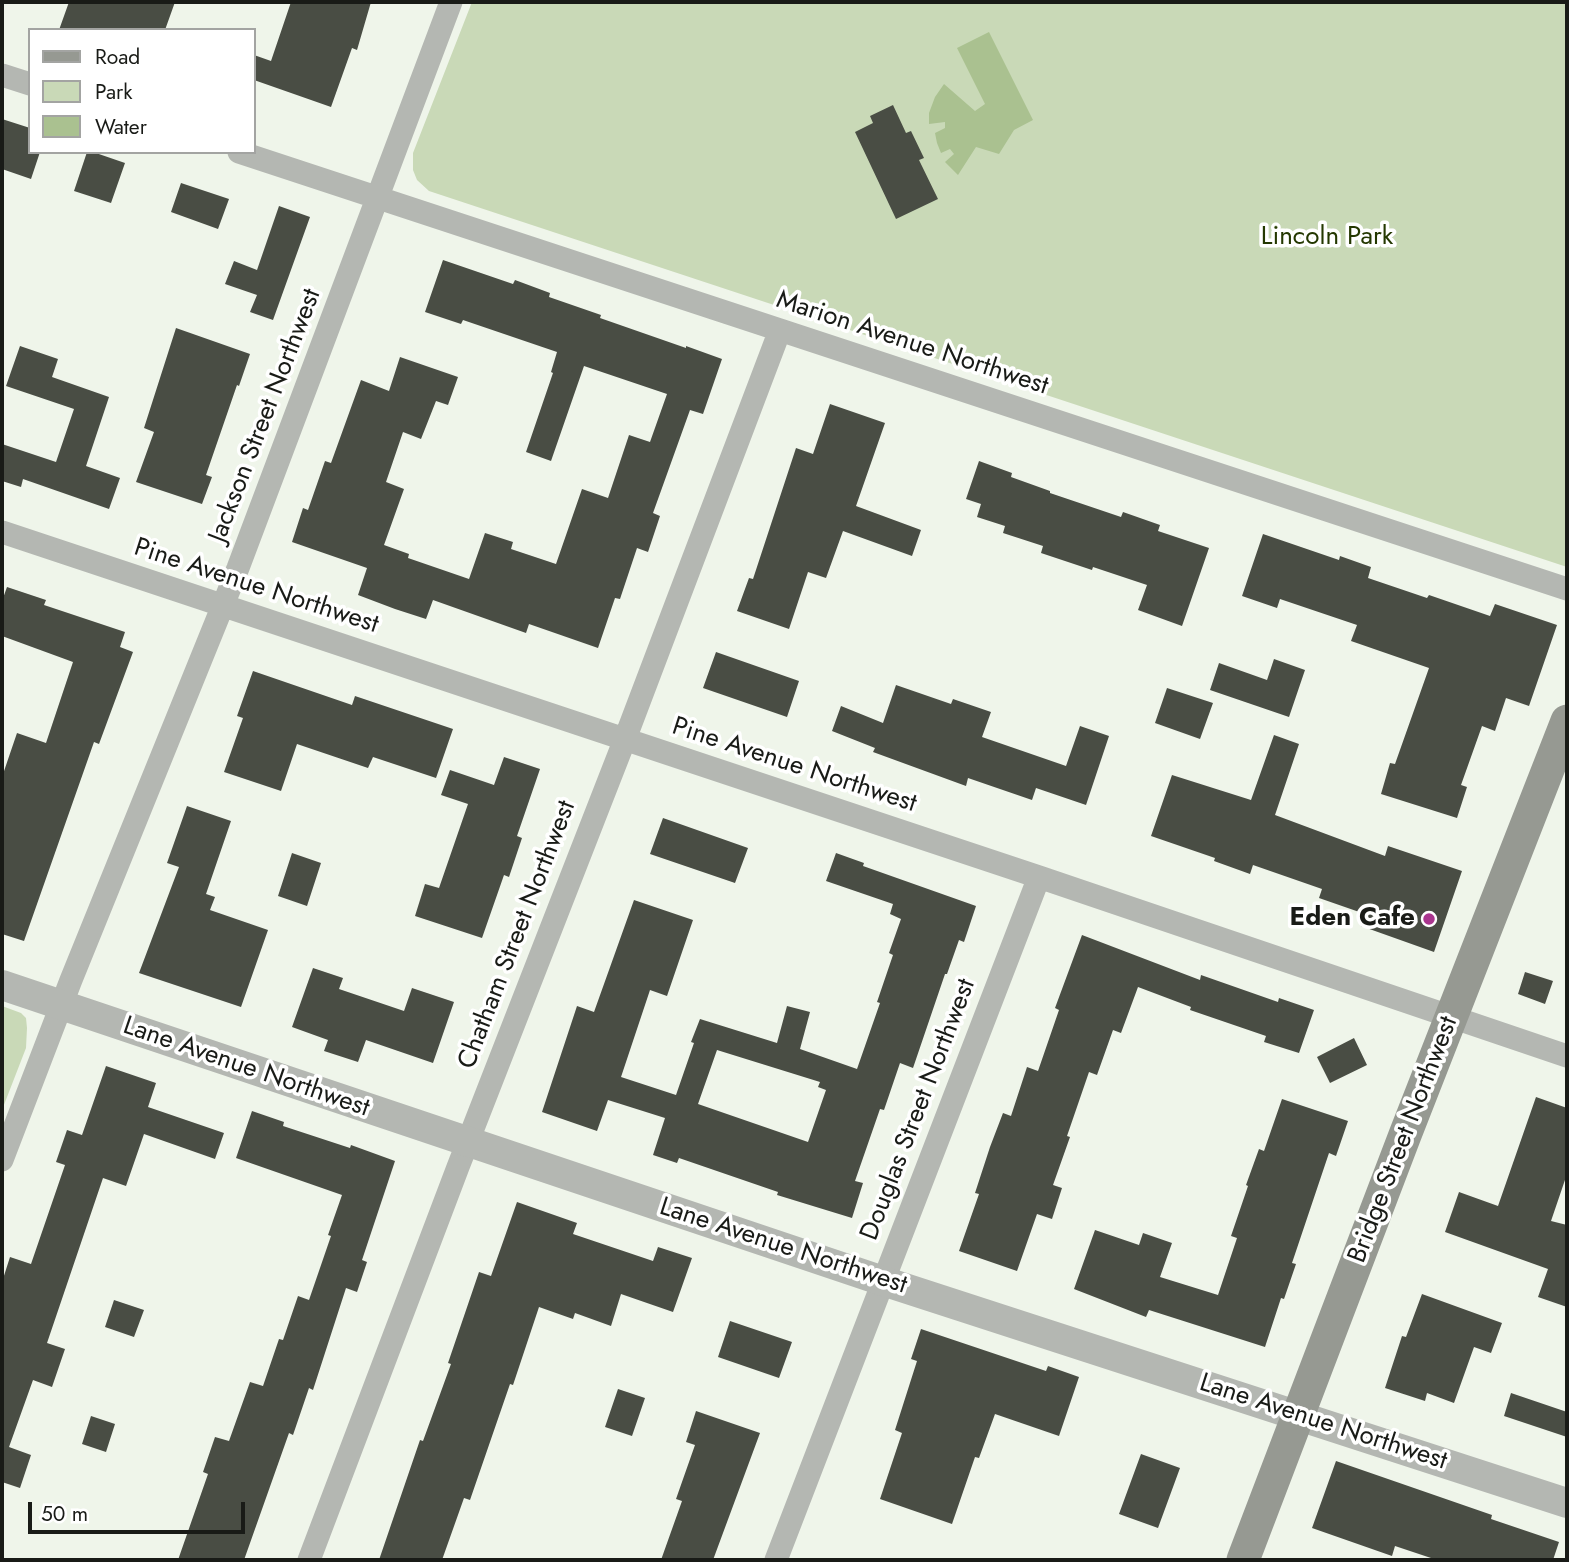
<!DOCTYPE html>
<style>
body{margin:0}
#map{position:relative;width:1569px;height:1562px;overflow:hidden;background:#eff5ea;font-family:Jost,sans-serif}
canvas{display:block}
.frame{position:absolute;inset:0;border:4px solid #191b17;pointer-events:none}
.legend{position:absolute;left:28px;top:28px;width:228px;height:126px;box-sizing:border-box;background:#fff;border:2px solid #a3a4a2;margin:0;padding:9px 12px;list-style:none;font-size:21px;color:#191b17}
.legend li{display:flex;align-items:center;gap:14px;height:35px}
.legend b{width:35px;border:2px solid #a3a4a2}
.scale{position:absolute;left:28px;top:1502px;width:217px;height:32px;box-sizing:border-box;border:4px solid #191b17;border-top:0;padding-left:9px;font-size:21px;line-height:24px;white-space:nowrap;color:#191b17;-webkit-text-stroke:5px #fff;paint-order:stroke}
</style>
<div id="map">
<canvas width="1569" height="1562"></canvas>
<div class="frame"></div>
<ul class="legend">
<li><b style="height:9px;background:#969992"></b>Road</li>
<li><b style="height:19px;background:#c9d9b7"></b>Park</li>
<li><b style="height:19px;background:#aac190"></b>Water</li>
</ul>
<div class="scale">50 m</div>
</div>
<script>
const c = document.querySelector('canvas').getContext('2d');
c.lineJoin = 'round';
function fillPath(path, color) {
  c.fillStyle = color;
  c.fill(path, 'evenodd');
}
function shape(rows) {
  const path = new Path2D();
  for (const r of rows) {
    path.moveTo(r[0], r[1]);
    for (let i = 2; i < r.length; i += 2) path.lineTo(r[i], r[i + 1]);
  }
  return path;
}
function strokePath(path, color, width, dash) {
  c.strokeStyle = color;
  c.lineWidth = width;
  c.lineCap = dash ? 'butt' : 'round';
  c.setLineDash(dash || []);
  c.stroke(path);
}
function label(font, color, halo, rows, align = 'center') {
  c.font = font + ' Jost,sans-serif';
  c.lineWidth = 7;
  c.setLineDash([]);
  c.textBaseline = 'middle';
  c.strokeStyle = halo;
  c.fillStyle = color;
  for (const [text, x, y, turn = 0] of rows) {
    c.save();
    c.translate(x, y);
    c.rotate((+turn || 0) * Math.PI / 180);
    c.textAlign = isNaN(turn) ? turn : align;
    if (halo) c.strokeText(text, 0, 0);
    c.fillText(text, 0, 0);
    c.restore();
  }
}
fillPath(shape([
 [472,2,1567,2,1567,567,429,191,417,180,413,170,413,153],
 [2,1006,21,1013,26,1018,27,1028,26,1048,2,1110]
]), '#c9d9b7');
fillPath(shape([
 [989,32,1033,120,1014,130,999,154,976,147,958,175,945,162,954,154,950,149,941,153,937,143,935,133,945,128,945,122,929,124,929,113,935,97,944,84,975,111,985,104,957,48]
]), '#aac190');
fillPath(shape([
 [69,2,175,2,165,30,59,30],
 [291,2,371,2,357,50,352,48,331,107,254,80,254,55,271,61],
 [893,105,906,133,911,131,924,158,919,160,938,199,896,219,855,132,873,123,870,116],
 [2,119,30,128,30,152,40,152,31,179,2,169],
 [87,152,93,152,125,163,111,203,74,191],
 [181,183,229,199,218,229,171,212],
 [279,206,310,217,273,320,250,312,257,295,225,284,234,261,257,270],
 [443,260,513,284,515,280,550,293,549,297,601,315,600,318,686,348,686,346,722,359,703,414,690,410,653,513,660,516,648,552,637,548,620,599,615,598,598,648,529,624,526,633,433,600,426,619,395,609,358,595,367,568,292,542,303,508,308,510,325,461,331,463,361,380,389,391,400,357,458,377,448,405,436,401,421,439,403,432,386,482,404,489,384,545,409,554,408,558,469,579,485,533,513,542,511,549,556,564,582,489,608,498,629,435,650,442,667,394,584,366,551,461,526,452,553,373,551,372,557,352,463,320,461,324,425,312],
 [176,328,250,354,239,386,237,385,206,475,212,477,202,504,136,482,154,432,144,428],
 [20,346,58,359,52,377,109,397,86,466,120,478,109,509,23,479,21,487,2,481,2,444,56,462,74,409,6,386],
 [830,404,885,423,856,506,921,530,912,556,843,531,826,578,808,572,789,629,737,611,749,578,753,579,796,448,813,454],
 [979,461,1012,473,1011,477,1050,491,1050,493,1121,517,1123,512,1160,525,1158,531,1209,548,1182,626,1138,610,1147,585,1093,567,1092,570,1041,553,1043,546,1003,533,1005,526,977,517,981,504,966,499],
 [1263,534,1339,560,1340,556,1371,567,1368,578,1427,598,1429,595,1490,616,1495,604,1557,625,1529,706,1506,698,1495,731,1482,726,1461,785,1467,787,1457,818,1381,794,1390,763,1395,764,1429,668,1351,641,1357,625,1280,599,1277,608,1242,596],
 [7,587,46,600,44,605,125,632,120,647,133,652,99,744,94,742,24,941,2,934,2,777,17,733,46,743,73,662,2,636,2,601],
 [716,652,799,681,787,717,703,688],
 [1274,659,1305,670,1289,717,1210,690,1219,663,1267,680],
 [253,671,352,705,355,696,453,729,436,778,373,757,368,768,297,744,281,791,224,772,243,718,237,716],
 [896,685,951,704,953,699,991,712,982,737,1066,766,1080,726,1109,736,1086,805,1036,788,1032,800,968,778,966,786,873,752,875,748,832,731,841,706,883,723],
 [1167,688,1213,703,1200,739,1155,723],
 [1274,735,1299,744,1275,815,1385,856,1388,846,1462,871,1434,952,1361,926,1365,914,1319,898,1322,889,1253,865,1250,874,1214,861,1215,858,1151,836,1172,775,1251,800],
 [504,757,540,769,517,836,522,838,509,877,504,875,482,938,415,916,425,884,439,888,468,804,441,795,450,770,494,785],
 [187,806,231,821,206,894,215,897,210,910,268,930,241,1007,139,973,179,867,167,863],
 [663,818,748,848,735,883,650,854],
 [292,853,321,863,307,906,278,896],
 [836,853,864,863,863,866,976,906,964,942,959,940,947,974,945,974,913,1068,900,1063,884,1110,880,1109,855,1181,863,1183,852,1218,777,1195,778,1192,679,1158,677,1163,653,1155,665,1118,608,1100,597,1131,542,1112,577,1006,594,1012,634,900,693,920,667,996,650,990,621,1077,676,1095,694,1043,691,1042,700,1019,777,1043,787,1006,810,1012,800,1049,857,1069,880,1003,877,1002,893,955,889,953,901,919,890,914,893,904,826,881],
 [717,1050,820,1082,818,1087,826,1090,808,1142,698,1104],
 [1082,935,1200,980,1201,975,1278,1002,1279,998,1314,1010,1299,1053,1264,1042,1266,1036,1190,1010,1191,1007,1138,987,1121,1033,1113,1030,1097,1075,1089,1072,1067,1136,1070,1137,1053,1185,1062,1188,1052,1219,1037,1214,1017,1271,959,1251,979,1194,975,1193,990,1147,1003,1113,1011,1116,1027,1067,1038,1071,1059,1010,1055,1008],
 [313,968,343,978,339,989,404,1011,412,988,454,1002,433,1063,366,1040,358,1062,324,1051,328,1040,292,1027],
 [1525,972,1553,981,1545,1004,1518,994],
 [1354,1038,1367,1065,1330,1083,1317,1057],
 [106,1066,156,1083,148,1107,224,1133,215,1159,144,1134,126,1186,103,1178,47,1343,65,1349,52,1387,33,1380,9,1447,31,1455,20,1488,2,1482,2,1282,10,1257,31,1264,65,1165,56,1162,67,1130,82,1135],
 [1536,1097,1567,1108,1567,1174,1551,1221,1567,1225,1567,1307,1538,1297,1548,1269,1445,1232,1459,1192,1498,1206],
 [1282,1099,1348,1121,1336,1156,1329,1153,1292,1263,1296,1264,1284,1299,1281,1298,1265,1347,1149,1310,1146,1317,1074,1289,1095,1230,1139,1245,1143,1233,1172,1243,1160,1277,1218,1295,1237,1238,1231,1236,1248,1186,1246,1185,1259,1149,1264,1151],
 [252,1111,284,1122,283,1126,350,1148,351,1145,395,1161,362,1260,367,1262,357,1292,346,1288,313,1390,309,1388,293,1435,289,1433,244,1560,178,1560,208,1474,203,1472,215,1437,229,1441,250,1382,263,1386,279,1339,283,1340,298,1296,309,1300,331,1236,328,1235,342,1195,236,1158],
 [517,1202,577,1223,573,1234,653,1261,658,1247,692,1258,673,1312,621,1294,611,1326,575,1313,573,1319,539,1307,513,1385,510,1384,470,1500,464,1498,442,1560,379,1560,420,1440,423,1441,451,1364,448,1363,479,1272,491,1276],
 [1422,1294,1502,1323,1491,1353,1474,1347,1454,1403,1427,1393,1425,1401,1385,1388,1402,1336,1406,1337],
 [114,1300,144,1310,134,1337,105,1327],
 [730,1321,792,1342,779,1378,718,1357],
 [921,1329,1046,1371,1048,1366,1079,1377,1059,1436,995,1414,979,1458,975,1457,952,1524,880,1499,902,1433,895,1430,917,1361,911,1359],
 [618,1389,645,1398,632,1436,605,1427],
 [1511,1393,1567,1412,1567,1437,1504,1416],
 [696,1411,760,1433,713,1560,661,1560,682,1501,676,1499,695,1445,686,1442],
 [91,1416,115,1424,106,1452,82,1444],
 [1141,1454,1180,1468,1158,1528,1119,1514],
 [1336,1461,1492,1515,1491,1519,1559,1542,1553,1560,1437,1560,1395,1546,1392,1556,1312,1528]
]), '#494d44');
strokePath(shape([
 [2,75,30,84],
 [239,152,1567,589],
 [2,532,1039,877,1567,1056],
 [2,1160,71,980,238,568,451,2],
 [309,1560,458,1167,625,739,780,330],
 [776,1560,1039,877]
]), '#b4b7b2', 23);
strokePath(shape([
 [2,985,883,1281,1567,1503]
]), '#b4b7b2', 30);
strokePath(shape([
 [1243,1560,1405,1135,1567,721]
]), '#969992', 33);
for (const [x, y, r, color] of [
 [1429,919,7,"#a9358e"]
]) {
  const dot = new Path2D();
  dot.arc(x, y, r, 0, 2 * Math.PI);
  c.fillStyle = color;
  c.fill(dot);
  strokePath(dot, '#fff', 2.5);
}
label('26px', '#243801', '#fff', [
 ["Lincoln Park",1327,238]
]);
label('26px', '#191b17', '#fff', [
 ["Marion Avenue Northwest",912,344,18],
 ["Jackson Street Northwest",266,416,-69],
 ["Pine Avenue Northwest",256,587,18],
 ["Pine Avenue Northwest",794,766,18],
 ["Chatham Street Northwest",518,935,-69],
 ["Lane Avenue Northwest",246,1068,19],
 ["Douglas Street Northwest",919,1110,-69],
 ["Bridge Street Northwest",1404,1140,-69],
 ["Lane Avenue Northwest",783,1247,18],
 ["Lane Avenue Northwest",1323,1423,18]
]);
label('bold 26px', '#191b17', '#fff', [
 ["Eden Cafe",1415,919]
], 'right');
</script>
